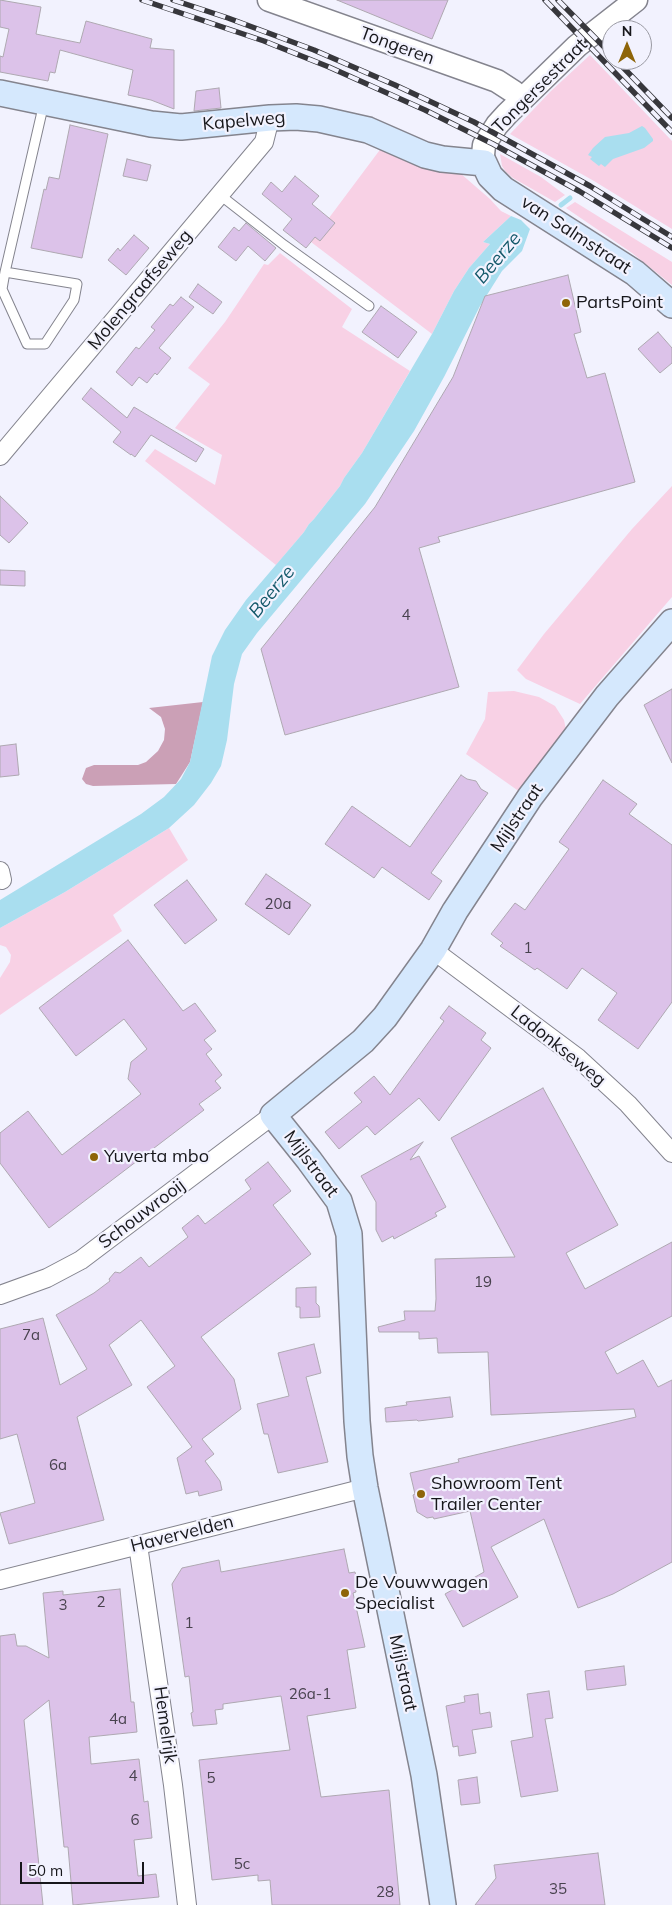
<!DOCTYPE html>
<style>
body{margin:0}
#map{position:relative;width:672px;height:1905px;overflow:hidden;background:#f2f2fe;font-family:Mulish,sans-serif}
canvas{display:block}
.north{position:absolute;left:602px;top:20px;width:50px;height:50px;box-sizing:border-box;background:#f2f2fe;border:1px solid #9a9aa3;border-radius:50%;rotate:0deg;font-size:14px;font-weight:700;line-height:20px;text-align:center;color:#17171b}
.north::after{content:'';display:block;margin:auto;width:18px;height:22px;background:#8e6509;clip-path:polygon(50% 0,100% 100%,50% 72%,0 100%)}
.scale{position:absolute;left:20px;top:1862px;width:124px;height:22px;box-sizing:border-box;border:2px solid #17171b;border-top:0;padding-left:6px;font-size:15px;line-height:18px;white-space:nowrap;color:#17171b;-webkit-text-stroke:4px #f2f2fe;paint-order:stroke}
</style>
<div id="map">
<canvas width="672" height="1905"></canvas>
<div class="north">N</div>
<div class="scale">50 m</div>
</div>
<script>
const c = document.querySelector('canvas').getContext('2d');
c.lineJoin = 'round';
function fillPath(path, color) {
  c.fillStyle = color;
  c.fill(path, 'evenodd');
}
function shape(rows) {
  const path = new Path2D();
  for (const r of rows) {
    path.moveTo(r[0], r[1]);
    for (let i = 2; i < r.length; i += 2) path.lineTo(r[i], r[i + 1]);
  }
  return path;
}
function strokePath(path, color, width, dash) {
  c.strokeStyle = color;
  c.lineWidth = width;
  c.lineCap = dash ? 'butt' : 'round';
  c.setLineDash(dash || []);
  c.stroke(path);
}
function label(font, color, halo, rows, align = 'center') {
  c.font = font + ' Mulish,sans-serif';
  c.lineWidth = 4.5;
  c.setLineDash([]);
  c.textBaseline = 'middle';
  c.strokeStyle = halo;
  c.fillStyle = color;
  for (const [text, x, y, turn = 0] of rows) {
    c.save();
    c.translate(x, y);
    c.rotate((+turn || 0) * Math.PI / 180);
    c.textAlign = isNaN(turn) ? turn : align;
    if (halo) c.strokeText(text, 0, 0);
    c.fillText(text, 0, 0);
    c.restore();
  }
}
fillPath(shape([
 [590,55,672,141,672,229,594,181,510,134,551,91],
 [382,147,460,173,490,199,501,211,511,216,483,242,490,244,469,268,454,291,432,334,311,242],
 [500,154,541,177,565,195,555,202,513,178,506,172,502,166],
 [575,202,672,262,672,285,632,253,566,208],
 [280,253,352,309,342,327,410,371,362,453,344,478,340,486,314,519,309,524,304,532,276,565,145,461,155,449,215,485,222,455,175,428,210,384,188,368,225,322,264,264,268,265],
 [672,486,672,597,580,704,526,679,517,670,544,634,632,529],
 [514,691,539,697,555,706,564,720,566,730,520,792,466,754,485,719,488,692],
 [169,828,188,860,113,915,122,931,0,1015,0,978,10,962,11,955,6,947,0,945,0,928,65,892]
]), '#f8d1e5');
fillPath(shape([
 [203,702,190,762,176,784,93,786,86,784,82,779,86,768,94,765,138,765,146,762,158,751,164,740,165,729,161,717,149,708]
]), '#cba0b6');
fillPath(shape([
 [642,126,645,128,653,139,653,141,644,148,613,159,605,167,601,164,599,166,590,159,592,157,588,155,593,148,605,137,629,133],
 [511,216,521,220,530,229,522,251,502,271,480,306,444,377,414,431,365,504,257,633,242,654,234,684,227,740,221,766,211,783,194,805,169,828,65,892,0,928,0,900,141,814,164,797,181,779,190,762,212,656,225,630,246,600,304,532,309,524,314,519,340,486,344,478,362,453,432,334,454,291,469,268,490,244,483,242]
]), '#a9deef');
strokePath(shape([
 [561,205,570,198]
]), '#a9deef', 5);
const building = shape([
 [0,0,41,7,36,34,80,43,86,21,152,39,150,48,174,50,174,109,151,100,128,95,133,70,60,50,55,73,50,72,48,81,0,72,0,56,3,57,9,29,0,27,0,0],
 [337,0,448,0,432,39,337,0],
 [219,88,221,108,194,111,196,91,219,88],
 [70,125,108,134,82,258,31,248,44,189,46,190,49,177,59,179,70,125],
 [127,159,151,165,147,181,123,176,127,159],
 [295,176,319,196,312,204,335,223,320,241,315,237,306,248,283,230,292,219,262,194,271,182,282,192,295,176],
 [246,223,276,248,265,261,248,246,236,261,218,247,234,227,239,231,246,223],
 [134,235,149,248,126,275,108,260,118,248,120,251,134,235],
 [568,275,581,332,574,334,587,378,605,373,635,482,438,537,440,542,419,548,459,687,285,735,261,649,375,507,453,377,485,296,568,275],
 [198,284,222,302,213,314,189,297,198,284],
 [181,297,194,307,159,348,171,358,157,375,155,373,147,383,139,377,132,386,116,372,136,347,139,349,155,330,151,327,170,304,173,306,181,297],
 [381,306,417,332,398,358,362,332,381,306],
 [658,332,672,348,672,363,660,373,638,349,658,332],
 [91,388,127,418,134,407,204,449,196,462,151,435,135,457,131,454,131,455,113,442,121,432,82,399,91,388],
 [0,496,28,523,9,543,0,535,0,496],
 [0,570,25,571,25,586,0,585,0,570],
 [672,689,672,763,644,705,672,689],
 [16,744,19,775,0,777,0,746,16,744],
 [461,775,467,779,476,781,481,789,488,793,431,873,442,881,429,900,382,867,374,878,325,844,352,806,410,847,461,775],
 [603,780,637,804,629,814,672,845,672,1002,638,1049,598,1020,617,993,582,968,567,989,537,968,535,970,500,946,503,943,491,934,515,903,525,910,569,849,559,842,603,780],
 [266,874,311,905,289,935,245,904,266,874],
 [187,880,217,920,185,944,154,905,187,880],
 [128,940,183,1011,195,1003,216,1031,204,1040,212,1049,206,1054,222,1075,215,1081,221,1088,199,1104,204,1110,49,1228,0,1163,0,1133,28,1111,62,1155,141,1094,128,1079,131,1062,147,1049,124,1019,76,1056,39,1008,128,940],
 [449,1006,486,1033,481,1040,491,1048,439,1121,419,1098,375,1135,367,1126,339,1149,325,1132,362,1102,354,1093,374,1076,390,1095,444,1021,440,1018,449,1006],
 [543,1088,618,1225,566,1253,585,1289,672,1242,672,1316,605,1352,617,1374,643,1360,658,1387,672,1380,672,1562,613,1594,578,1608,544,1519,491,1547,518,1597,463,1627,445,1594,484,1572,470,1511,434,1519,433,1517,427,1518,417,1512,413,1495,415,1494,410,1473,459,1462,458,1459,636,1417,634,1409,491,1415,488,1352,438,1353,437,1338,419,1339,419,1332,379,1332,378,1327,405,1320,404,1311,435,1311,436,1299,435,1259,515,1257,451,1138,543,1088],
 [423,1142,410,1160,419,1156,446,1207,435,1213,437,1216,394,1239,393,1236,382,1242,376,1230,376,1202,361,1176,423,1142],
 [268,1162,291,1191,273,1205,311,1254,201,1337,234,1379,241,1409,202,1439,214,1454,205,1461,220,1481,222,1490,199,1496,198,1491,186,1494,177,1458,192,1447,147,1387,175,1366,141,1320,109,1345,132,1385,77,1417,104,1520,9,1544,0,1513,35,1503,17,1434,0,1439,0,1329,43,1318,60,1385,87,1369,56,1315,94,1293,110,1281,109,1279,115,1272,120,1273,141,1257,149,1267,188,1237,182,1228,198,1215,205,1224,251,1189,245,1180,268,1162],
 [316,1287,316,1303,319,1306,320,1317,300,1318,300,1307,296,1307,296,1288,316,1287],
 [314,1344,321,1373,306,1377,328,1462,278,1473,268,1434,264,1434,257,1404,289,1396,278,1353,314,1344],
 [450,1397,453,1417,418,1421,417,1420,386,1422,385,1408,407,1405,406,1402,450,1397],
 [344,1549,349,1573,355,1572,358,1585,355,1585,356,1592,353,1593,365,1647,347,1650,356,1708,307,1716,321,1797,389,1790,400,1905,272,1905,270,1880,258,1881,258,1875,212,1880,199,1760,290,1750,281,1696,223,1704,223,1709,215,1710,217,1724,193,1726,191,1713,193,1712,189,1676,185,1677,172,1584,182,1568,219,1560,221,1572,344,1549],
 [120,1589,131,1702,134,1702,137,1732,89,1737,91,1764,139,1759,144,1802,148,1801,152,1838,134,1840,138,1876,156,1874,159,1897,73,1905,68,1847,64,1847,49,1700,24,1720,43,1905,0,1905,0,1636,15,1634,17,1646,26,1646,49,1658,43,1593,63,1591,63,1595,120,1589],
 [624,1666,626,1685,587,1690,585,1671,624,1666],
 [549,1691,553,1718,545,1719,558,1791,521,1797,511,1741,533,1737,527,1694,549,1691],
 [478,1694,480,1714,490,1712,492,1727,472,1730,476,1753,459,1756,458,1746,453,1747,446,1706,465,1702,464,1696,478,1694],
 [477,1777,480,1803,461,1805,458,1780,477,1777],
 [598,1853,605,1905,475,1905,496,1878,494,1865,598,1853]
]);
fillPath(building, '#dcc2e9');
strokePath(building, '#aea8b1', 1);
const service = shape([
 [220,195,284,245,369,306],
 [5,272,2,289,27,344,45,344,74,300,77,284,5,272,44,103]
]);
const minor = shape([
 [0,456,264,142,270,118],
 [0,871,2,880],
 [433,950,578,1058,628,1104,672,1153],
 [0,1295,47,1278,81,1260,273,1115],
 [138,1545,173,1785,187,1905],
 [0,1580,365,1488]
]);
const tertiary = shape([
 [269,0,497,81,514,92,521,99],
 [484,163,483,155,484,145,497,125,507,114,577,46,636,0]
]);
const secondary = shape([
 [0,93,151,124,181,127,270,118,296,117,319,119,368,130,425,155,442,159,484,163,490,176,503,189,635,273,672,305],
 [443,1905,424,1775,365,1488,360,1456,357,1421,349,1234,339,1201,309,1160,273,1115,363,1041,385,1017,433,950,455,911,530,797,607,696,672,622]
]);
strokePath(service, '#84848e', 11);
strokePath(minor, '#84848e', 20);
strokePath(tertiary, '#84848e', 25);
strokePath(secondary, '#84848e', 28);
strokePath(service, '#fff', 9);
strokePath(minor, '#fff', 18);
strokePath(tertiary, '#fff', 22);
strokePath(secondary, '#d5e8fd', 25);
const rail = shape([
 [142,0,264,41,329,67,425,110,493,144,579,191,672,248],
 [173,0,228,18,314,50,395,85,474,122,590,186,672,237],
 [545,0,672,132],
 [558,0,612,55],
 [616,60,672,118]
]);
strokePath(rail, '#37373c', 5.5);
strokePath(rail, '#f2f2fe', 4, [11]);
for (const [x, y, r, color] of [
 [566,303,5,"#8e6509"],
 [94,1157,5,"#8e6509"],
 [421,1494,5,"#8e6509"],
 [345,1593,5,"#8e6509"]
]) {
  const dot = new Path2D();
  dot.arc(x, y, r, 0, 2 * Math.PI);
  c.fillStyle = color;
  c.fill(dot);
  strokePath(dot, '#f2f2fe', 2);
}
label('15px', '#48424e', null, [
 ["4",406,615],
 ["20a",278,904],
 ["1",528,948],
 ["19",483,1282],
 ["7a",31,1335],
 ["6a",58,1465],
 ["2",101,1602],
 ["3",63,1605],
 ["1",189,1623],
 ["26a-1",310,1694],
 ["4a",118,1719],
 ["4",133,1776],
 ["5",211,1778],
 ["6",135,1820],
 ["5c",242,1864],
 ["35",558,1889],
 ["28",385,1892]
]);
label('18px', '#17171b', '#f2f2fe', [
 ["Tongeren",397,46,20],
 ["Tongersestraat",540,86,-45],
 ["Kapelweg",244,121,-5],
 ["van Salmstraat",576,235,33],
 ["Molengraafseweg",140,290,-50],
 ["Mijlstraat",517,818,-56],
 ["Ladonkseweg",558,1046,39],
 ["Mijlstraat",311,1164,53],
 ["Schouwrooij",142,1214,-37],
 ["Havervelden",182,1534,-14],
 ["Mijlstraat",403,1673,78],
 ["Hemelrijk",165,1725,82]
]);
label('18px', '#17171b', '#f2f2fe', [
 ["PartsPoint",576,303],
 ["Yuverta mbo",104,1157],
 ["Showroom Tent",431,1484],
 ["Trailer Center",431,1505],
 ["De Vouwwagen",355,1583],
 ["Specialist",355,1604]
], 'left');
label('italic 19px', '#13586a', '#f2f2fe', [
 ["Beerze",498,258,-50],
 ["Beerze",272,592,-51]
]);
</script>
